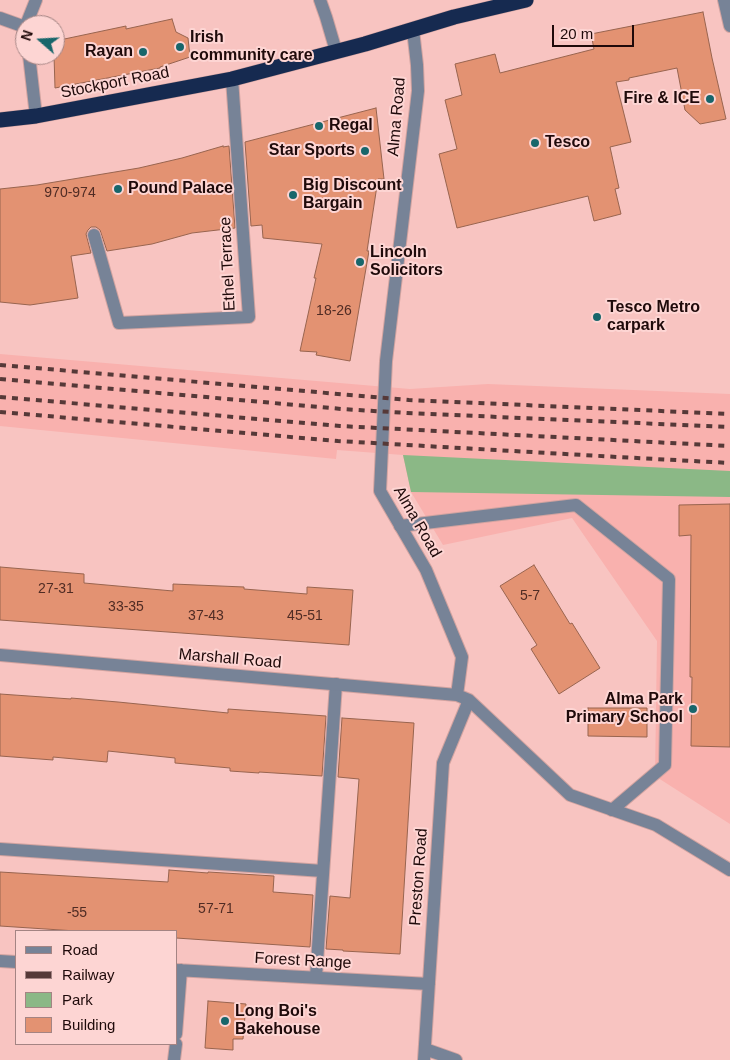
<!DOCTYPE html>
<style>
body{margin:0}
#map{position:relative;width:730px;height:1060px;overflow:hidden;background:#f8c4c1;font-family:Helvetica,sans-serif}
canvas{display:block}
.legend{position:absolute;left:15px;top:930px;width:162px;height:115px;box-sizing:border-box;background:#fdd5d3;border:1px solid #a48483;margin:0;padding:6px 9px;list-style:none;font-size:15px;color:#1f0a0a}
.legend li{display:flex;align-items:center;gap:10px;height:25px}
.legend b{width:25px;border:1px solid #a48483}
.north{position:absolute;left:15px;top:15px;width:50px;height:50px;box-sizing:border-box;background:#fdd5d3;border:1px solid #a48483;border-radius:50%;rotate:289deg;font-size:14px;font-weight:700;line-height:20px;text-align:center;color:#1f0a0a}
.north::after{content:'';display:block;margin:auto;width:18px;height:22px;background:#18666b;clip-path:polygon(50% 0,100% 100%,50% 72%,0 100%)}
.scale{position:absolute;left:552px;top:25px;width:82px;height:22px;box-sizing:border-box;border:2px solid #1f0a0a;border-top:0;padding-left:6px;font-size:15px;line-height:18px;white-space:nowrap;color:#1f0a0a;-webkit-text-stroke:4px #fdd5d3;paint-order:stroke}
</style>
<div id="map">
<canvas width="730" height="1060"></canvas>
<ul class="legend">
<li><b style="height:6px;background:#778397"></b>Road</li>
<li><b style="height:6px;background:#563938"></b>Railway</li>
<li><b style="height:14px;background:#8bb886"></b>Park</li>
<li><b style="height:14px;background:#e39272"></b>Building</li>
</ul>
<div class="north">N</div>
<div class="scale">20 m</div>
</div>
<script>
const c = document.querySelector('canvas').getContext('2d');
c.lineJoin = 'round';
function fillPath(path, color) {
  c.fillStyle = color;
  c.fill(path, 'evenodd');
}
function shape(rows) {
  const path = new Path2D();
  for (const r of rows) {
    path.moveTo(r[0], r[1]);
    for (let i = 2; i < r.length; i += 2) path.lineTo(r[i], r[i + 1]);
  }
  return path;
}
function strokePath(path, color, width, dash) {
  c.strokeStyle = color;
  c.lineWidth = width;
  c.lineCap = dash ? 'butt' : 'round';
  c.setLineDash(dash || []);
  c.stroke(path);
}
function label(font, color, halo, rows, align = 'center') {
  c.font = font + ' Helvetica,sans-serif';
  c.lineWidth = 4;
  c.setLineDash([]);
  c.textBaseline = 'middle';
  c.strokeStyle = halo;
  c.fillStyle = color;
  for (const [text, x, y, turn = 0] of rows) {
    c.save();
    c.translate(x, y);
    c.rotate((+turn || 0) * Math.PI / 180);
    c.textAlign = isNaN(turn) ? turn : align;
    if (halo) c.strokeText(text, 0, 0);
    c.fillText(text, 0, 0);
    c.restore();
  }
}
fillPath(shape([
 [0,354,410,389,488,384,730,394,730,824,655,776,657,641,572,518,443,545,411,492,403,455,337,450,336,459,0,426]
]), '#f9b1ae');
fillPath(shape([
 [403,455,730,471,730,497,411,492]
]), '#8bb886');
const building = shape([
 [703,12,712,58,726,119,700,124,685,110,677,68,629,78,629,80,616,82,631,142,610,147,619,188,615,189,621,214,594,221,588,196,457,228,439,154,457,149,445,100,462,95,455,64,495,54,500,73,594,49,591,34,703,12],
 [172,19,176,32,188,38,190,57,160,67,160,68,55,88,54,55,55,55,55,41,126,26,126,29,172,19],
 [376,108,384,179,378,179,367,251,369,251,350,361,316,355,317,352,300,351,316,278,314,278,322,244,263,238,262,225,251,226,245,142,376,108],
 [223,146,223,147,229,146,235,228,192,233,152,244,107,251,100,230,96,227,91,227,88,230,86,234,91,253,71,256,78,298,30,305,0,302,0,189,37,185,139,168,182,158,223,146],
 [730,504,730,747,691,746,692,677,690,677,691,535,679,536,679,505,730,504],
 [534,565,570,624,572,623,600,668,559,694,531,649,537,645,500,586,534,565],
 [0,567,84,574,84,583,173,591,173,584,244,587,244,589,307,594,307,587,353,590,349,645,0,620,0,567],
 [0,694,71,699,71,698,118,702,228,713,228,709,326,716,322,776,259,772,259,773,230,771,230,768,175,763,175,758,108,751,107,762,53,757,53,760,0,756,0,694],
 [588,708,647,708,647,737,588,736,588,708],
 [342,718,414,723,400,954,343,951,343,950,326,949,330,896,350,898,355,833,359,779,338,777,342,718],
 [169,870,208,873,208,872,274,876,273,892,313,895,310,947,176,938,176,931,76,931,0,926,0,872,168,882,169,870],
 [208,1001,246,1004,243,1039,233,1039,233,1050,205,1048,208,1001]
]);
fillPath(building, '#e39272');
strokePath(building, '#98644f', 1);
const lane = shape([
 [400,526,576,505,669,579,665,765,612,810],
 [0,849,323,871],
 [316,977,336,684]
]);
const street = shape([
 [320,0,326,17,336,51],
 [724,0,730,26],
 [0,18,25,27],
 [26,25,36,0],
 [413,30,417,65,418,91,386,361,380,491,426,570,462,657,457,695],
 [29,55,36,116],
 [94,235,119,323,249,317,232,79],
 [0,655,457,695,469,700,570,795,656,825,730,870],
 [0,961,16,962],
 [176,970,429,984],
 [176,1034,181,970],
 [425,1049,456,1060],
 [174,1060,176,1044],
 [424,1060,443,763,469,700]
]);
const highway = shape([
 [0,120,36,116,232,79,365,44,454,17,526,0]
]);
strokePath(lane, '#d1a3a0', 14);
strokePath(street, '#d1a3a0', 14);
strokePath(highway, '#d1a3a0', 16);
strokePath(lane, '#778397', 12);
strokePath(street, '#778397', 12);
strokePath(highway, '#162a50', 15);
strokePath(shape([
 [0,365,409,400,730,414],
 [0,379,342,409,407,413,730,427],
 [0,397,340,426,730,446],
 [0,412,338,441,618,457,730,463]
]), '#563938', 4, [6, 6]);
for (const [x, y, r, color] of [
 [180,47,5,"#18666b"],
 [143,52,5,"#18666b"],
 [710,99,5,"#18666b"],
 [319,126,5,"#18666b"],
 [535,143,5,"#18666b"],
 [365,151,5,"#18666b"],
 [118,189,5,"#18666b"],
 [293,195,5,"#18666b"],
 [360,262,5,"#18666b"],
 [597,317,5,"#18666b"],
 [693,709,5,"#18666b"],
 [225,1021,5,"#18666b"]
]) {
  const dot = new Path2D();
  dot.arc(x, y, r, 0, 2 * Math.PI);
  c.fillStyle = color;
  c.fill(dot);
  strokePath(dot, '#fdd5d3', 2);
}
label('14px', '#502c24', null, [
 ["970-974",70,193],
 ["18-26",334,311],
 ["27-31",56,589],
 ["5-7",530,596],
 ["33-35",126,607],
 ["37-43",206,616],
 ["45-51",305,616],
 ["57-71",216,909],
 ["-55",77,913]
]);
label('bold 16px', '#1f0a0a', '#fdd5d3', [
 ["Irish",190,38],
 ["community care",190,56],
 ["Rayan",133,52,"right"],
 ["Fire & ICE",700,99,"right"],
 ["Regal",329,126],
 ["Tesco",545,143],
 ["Star Sports",355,151,"right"],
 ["Big Discount",303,186],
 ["Bargain",303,204],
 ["Pound Palace",128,189],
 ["Lincoln",370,253],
 ["Solicitors",370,271],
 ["Tesco Metro",607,308],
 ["carpark",607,326],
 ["Alma Park",683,700,"right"],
 ["Primary School",683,718,"right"],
 ["Long Boi's",235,1012],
 ["Bakehouse",235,1030]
], 'left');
label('16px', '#1f0a0a', '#fdd5d3', [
 ["Stockport Road",115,83,-11],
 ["Alma Road",397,117,-85],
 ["Ethel Terrace",228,264,-93],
 ["Alma Road",417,522,60],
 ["Marshall Road",230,659,5],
 ["Preston Road",419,877,-86],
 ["Forest Range",303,961,3]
]);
</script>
